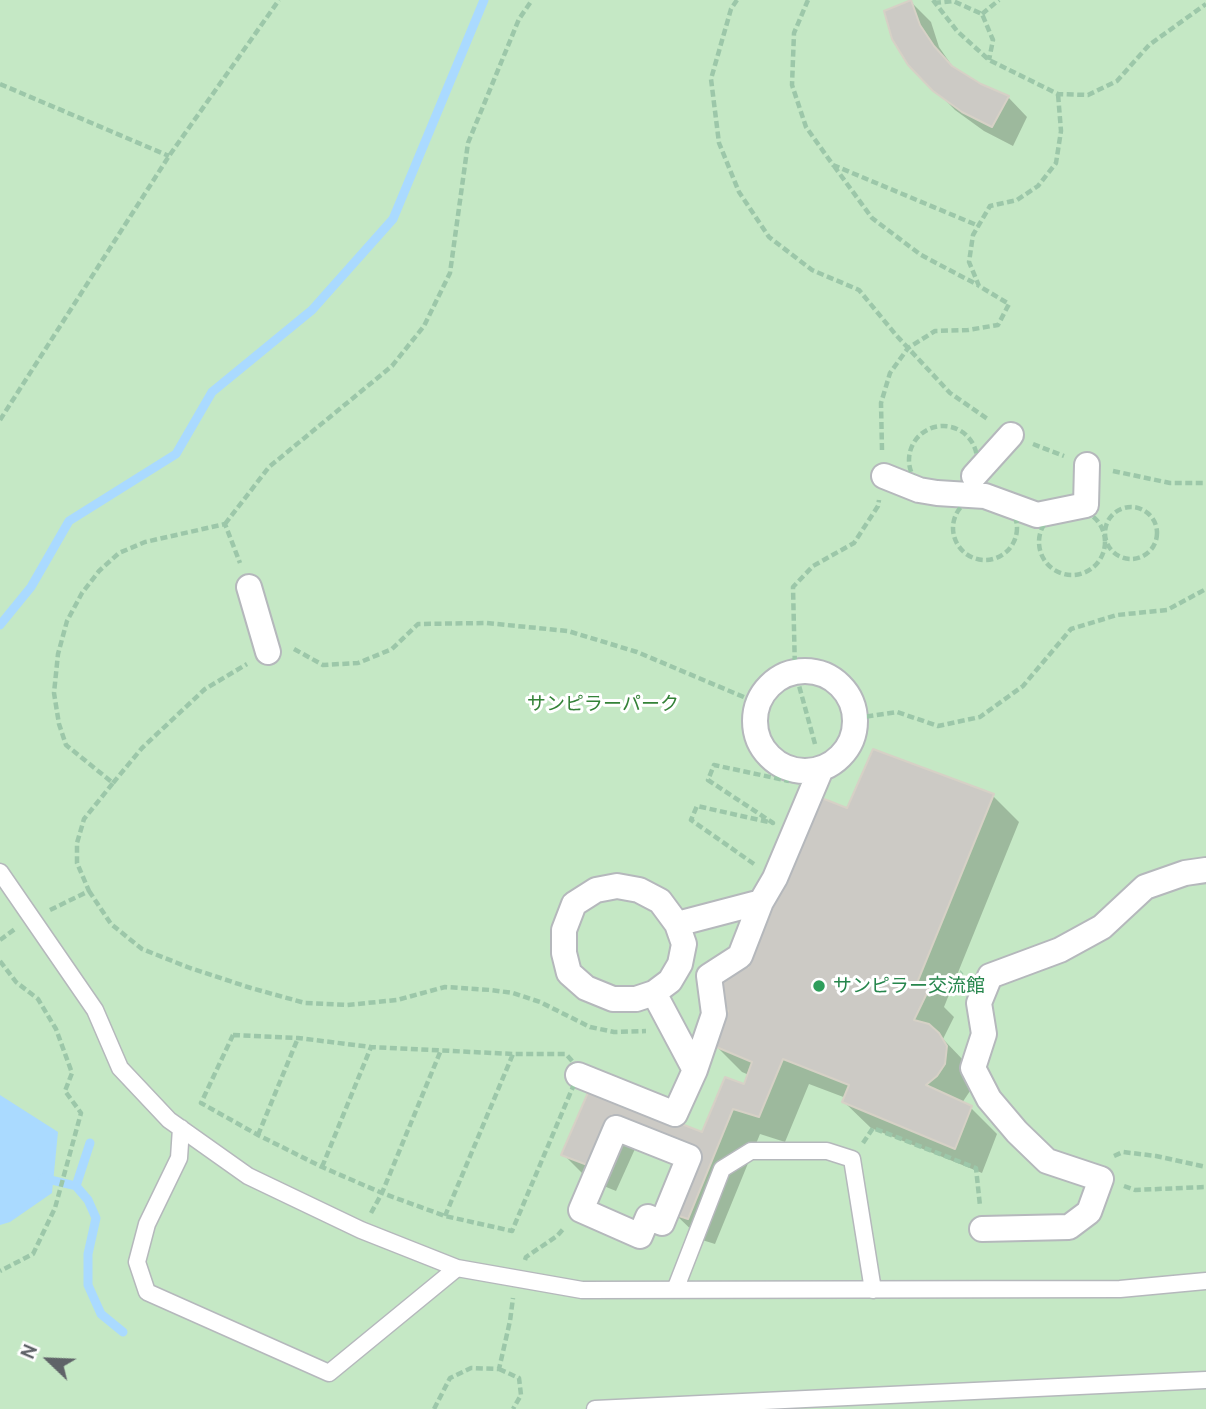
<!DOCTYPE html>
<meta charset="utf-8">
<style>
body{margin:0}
#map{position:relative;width:1206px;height:1409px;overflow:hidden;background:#f1efe8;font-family:Cabin,sans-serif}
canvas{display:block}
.north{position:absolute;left:14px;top:1325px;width:70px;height:70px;-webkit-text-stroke:5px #fff;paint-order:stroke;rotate:293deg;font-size:19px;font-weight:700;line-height:28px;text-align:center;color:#5f6368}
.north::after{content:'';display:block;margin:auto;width:24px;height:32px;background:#5f6368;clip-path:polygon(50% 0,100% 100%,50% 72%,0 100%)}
</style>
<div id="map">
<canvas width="1206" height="1409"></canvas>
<div class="north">N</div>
</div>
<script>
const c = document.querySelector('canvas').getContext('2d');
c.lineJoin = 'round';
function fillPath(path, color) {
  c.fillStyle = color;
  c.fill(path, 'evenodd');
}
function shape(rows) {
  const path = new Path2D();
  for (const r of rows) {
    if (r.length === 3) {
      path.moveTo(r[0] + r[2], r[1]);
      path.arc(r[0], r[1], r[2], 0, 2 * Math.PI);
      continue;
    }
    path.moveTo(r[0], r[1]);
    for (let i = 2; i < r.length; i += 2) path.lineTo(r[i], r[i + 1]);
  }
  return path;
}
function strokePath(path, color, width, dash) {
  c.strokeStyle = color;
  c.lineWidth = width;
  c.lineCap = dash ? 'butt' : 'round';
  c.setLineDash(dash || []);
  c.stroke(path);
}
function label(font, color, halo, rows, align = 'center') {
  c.font = font + ' Cabin,"Noto Sans JP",sans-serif';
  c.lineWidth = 6;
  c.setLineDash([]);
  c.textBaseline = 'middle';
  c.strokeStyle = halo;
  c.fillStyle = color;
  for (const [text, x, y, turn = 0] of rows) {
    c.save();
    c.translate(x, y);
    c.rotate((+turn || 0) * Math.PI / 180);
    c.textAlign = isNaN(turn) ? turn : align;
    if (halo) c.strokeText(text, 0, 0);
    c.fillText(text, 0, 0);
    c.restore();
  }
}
fillPath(shape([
 [0,0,1206,0,1206,1409,0,1409]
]), '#c5e8c5');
fillPath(shape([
 [0,1095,58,1132,52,1193,10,1222,0,1225]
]), '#aadaff');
fillPath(shape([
 [911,2,931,22,939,47,955,70,980,85,1008,97,1027,117,1013,146,984,131,955,110,910,64],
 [993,796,1019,822,944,1007,954,1017,943,1039,965,1062,972,1074,970,1091,962,1103,971,1108,997,1134,982,1173,871,1128,844,1102,846,1098,809,1084,785,1142,760,1134,715,1244,702,1240,675,1214,695,1164,639,1140,616,1191,589,1180,563,1154,590,1090,703,1134,745,1086,749,1075,742,1072,716,1046,749,968,848,810]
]), '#0003');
strokePath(shape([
 [0,625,31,587,69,521,176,454,212,392,312,310,393,219,484,0],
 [43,1178,76,1186,88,1200,96,1218,88,1254,88,1285,101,1314,123,1332],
 [76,1186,90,1143]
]), '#aadaff', 9);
const building = shape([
 [911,0,920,25,934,46,952,66,981,84,1009,96,992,127,962,112,933,91,908,65,892,39,884,11,911,0],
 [873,749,994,794,917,983,929,989,914,1020,929,1024,939,1033,947,1046,945,1064,937,1076,926,1085,972,1106,955,1149,842,1102,849,1085,783,1059,759,1117,733,1109,688,1219,673,1214,698,1152,612,1115,590,1166,561,1155,590,1088,702,1132,725,1077,744,1084,752,1062,714,1046,728,1011,714,994,727,967,748,967,819,797,847,808,873,749]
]);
fillPath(building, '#cccac5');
strokePath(building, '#d6d1c6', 2);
const service = shape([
 [0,872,95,1010,120,1068,169,1120,248,1176,361,1230,457,1268,582,1290,1120,1289,1206,1281],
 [181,1128,179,1158,147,1224,137,1262,147,1292,329,1373,457,1268],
 [675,1290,722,1169,751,1151,827,1151,852,1159,873,1290],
 [595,1409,1206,1380]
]);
const pedestrian = shape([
 [884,476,919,490,937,493,985,496,1037,515,1086,505,1087,465],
 [974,476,1011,435],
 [249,587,268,652],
 [805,721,50],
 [654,993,636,999,613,999,586,988,569,973,564,953,564,930,574,904,596,890,617,886,639,890,660,901,677,924],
 [695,1070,654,993,670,981,680,964,684,944,677,924,761,902],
 [578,1075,675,1114,695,1070,714,1014,709,976,740,956,761,902,775,878,821,769],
 [616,1128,689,1157,662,1223,648,1217,640,1236,581,1210,616,1128],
 [982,1229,1069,1227,1089,1212,1101,1179,1047,1161,1017,1132,989,1099,973,1068,984,1034,979,1003,990,976,1060,950,1102,927,1145,887,1185,873,1206,870]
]);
strokePath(service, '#b5b8bc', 19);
strokePath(pedestrian, '#b5b8bc', 28);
strokePath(shape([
 [737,0,731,9,711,79,719,143,739,192,769,237,812,270,859,290,896,335,950,393,989,420],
 [808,0,794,33,792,85,806,127,833,165,979,226],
 [933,0,957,31,989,60,1058,94,1088,95,1117,81,1149,45,1206,4],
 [934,3,953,1,982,14,993,40,989,60],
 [982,14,999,0],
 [0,84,169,156],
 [834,166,872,218,921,255,978,285],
 [0,420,169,156,279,0],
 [943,460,34],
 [1033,444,1064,456],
 [882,450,881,403,890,373,908,348,935,331,968,330,998,325,1009,304,979,286,969,262,973,235,990,206,1017,200,1038,186,1056,163,1061,131,1058,94],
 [1113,471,1170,483,1206,483],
 [985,528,32],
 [1131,533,26],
 [1072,542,33],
 [225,524,269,467,392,366,424,326,450,273,468,143,519,19,532,0],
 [294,649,323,665,358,663,392,649,418,624,486,623,568,631,637,652,758,703],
 [856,718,897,712,938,726,980,717,1023,686,1071,629,1117,615,1167,610,1206,589],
 [815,744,795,671,793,587,813,566,854,543,878,506,879,500],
 [113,783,142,748,205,689,247,664],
 [754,864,691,820,697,806,773,823,708,780,714,765,789,781],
 [89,891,111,924,142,949,190,968,251,988,305,1003,347,1005,397,1000,445,987,491,990,513,993,540,1002,590,1027,614,1032,646,1031],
 [50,910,89,891,77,863,77,843,84,819,113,783,66,745,59,724,54,693,58,654,67,621,82,593,99,571,119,553,145,542,225,524,240,563],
 [0,940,15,929],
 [0,961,16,982,38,999,56,1029,72,1073,65,1091,81,1113,55,1208,33,1254,0,1271],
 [945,986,962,972],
 [233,1035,298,1038,371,1047,513,1054,566,1054,574,1063,578,1075,512,1231,445,1216,382,1193,322,1167,258,1135,201,1103,233,1035],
 [258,1135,298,1038],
 [863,1143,873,1128,976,1168,980,1206],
 [1114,1156,1123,1152,1156,1156,1206,1167],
 [322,1167,371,1047],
 [1124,1186,1135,1190,1206,1187],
 [371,1213,382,1193,441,1050],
 [445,1216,513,1054],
 [525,1260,526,1257,557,1236,564,1228],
 [499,1369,519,1378,521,1395,513,1409],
 [434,1409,450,1378,471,1368,499,1369,510,1321,513,1298]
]), '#9cc7a9', 4.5, [7, 3.5]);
strokePath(service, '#fff', 16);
strokePath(pedestrian, '#fff', 24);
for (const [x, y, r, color] of [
 [819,986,7,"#2e9e5b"]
]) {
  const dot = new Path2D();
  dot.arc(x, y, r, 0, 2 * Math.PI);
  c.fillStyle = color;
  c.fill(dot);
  strokePath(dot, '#fff', 2.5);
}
label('19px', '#348238', '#fff', [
 ["サンピラーパーク",603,704]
]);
label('19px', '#27864d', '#fff', [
 ["サンピラー交流館",833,986]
], 'left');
</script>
